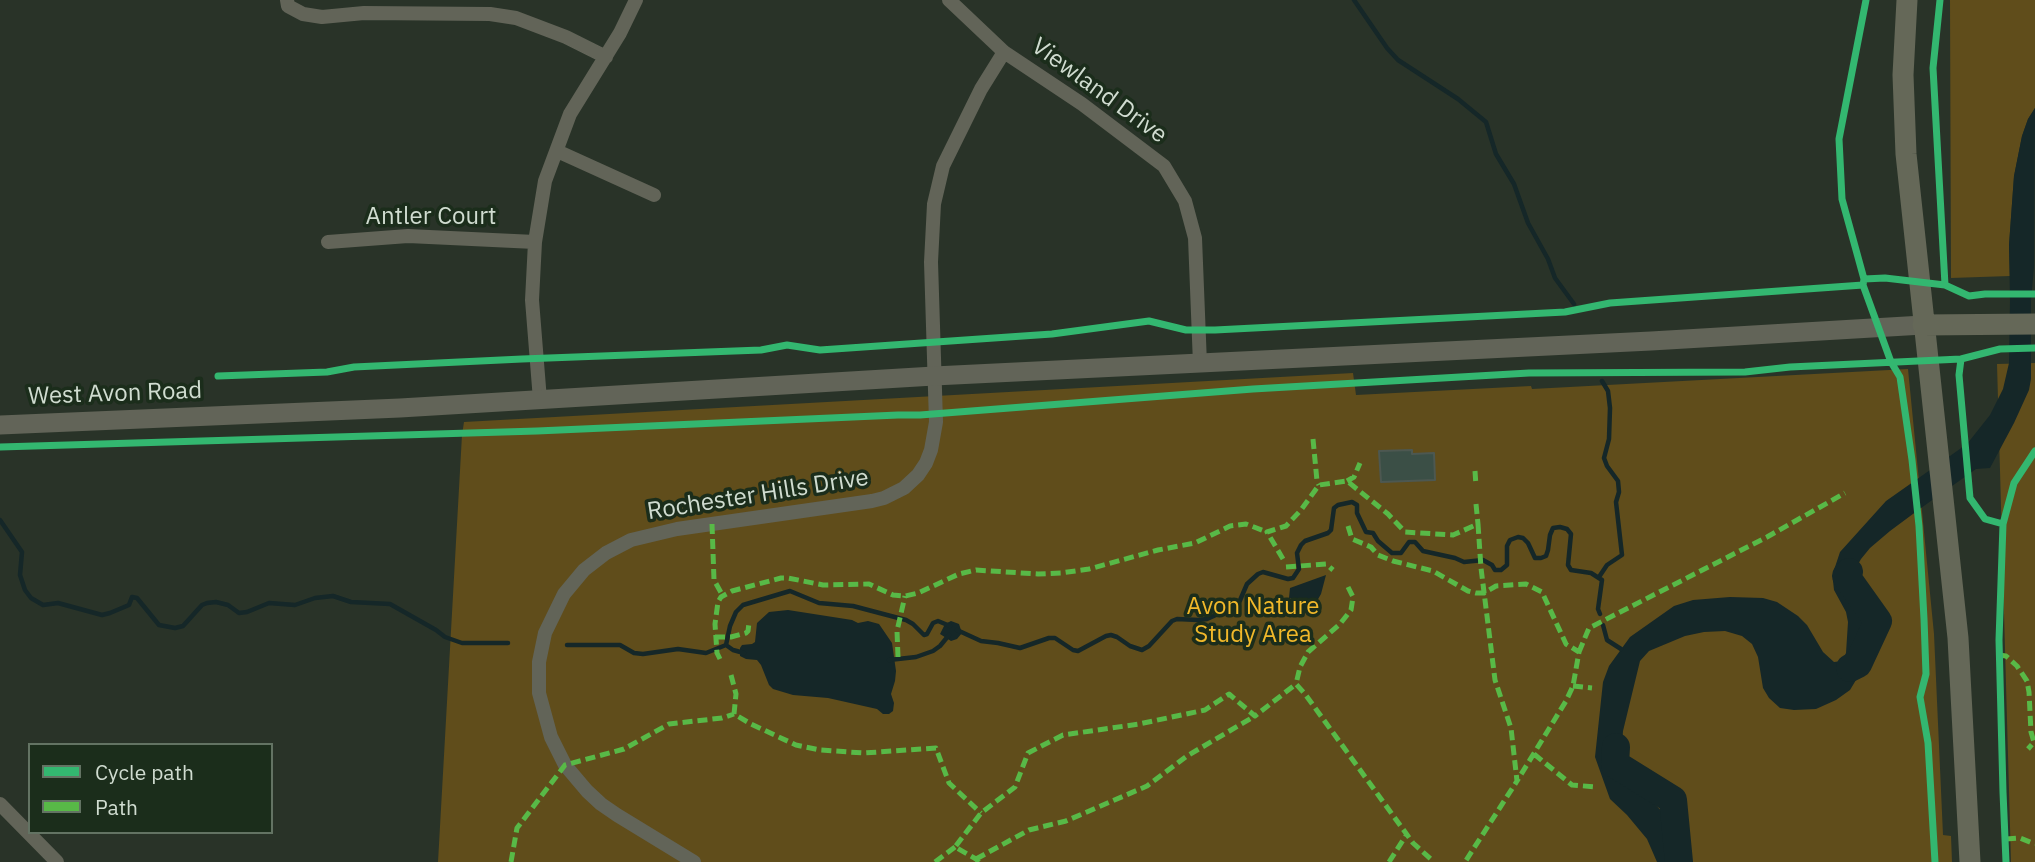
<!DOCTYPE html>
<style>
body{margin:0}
#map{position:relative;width:2035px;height:862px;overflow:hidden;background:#293328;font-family:"IBM Plex Sans",sans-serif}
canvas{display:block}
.legend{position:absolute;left:28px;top:743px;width:245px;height:91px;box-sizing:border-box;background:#1b2d1b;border:2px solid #637363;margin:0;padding:9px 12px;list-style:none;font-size:21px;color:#d0dcd0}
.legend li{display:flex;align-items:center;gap:14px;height:35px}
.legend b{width:35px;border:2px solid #637363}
</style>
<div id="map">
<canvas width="2035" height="862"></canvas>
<ul class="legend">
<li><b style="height:9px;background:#33b770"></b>Cycle path</li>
<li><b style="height:9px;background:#58b947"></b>Path</li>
</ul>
</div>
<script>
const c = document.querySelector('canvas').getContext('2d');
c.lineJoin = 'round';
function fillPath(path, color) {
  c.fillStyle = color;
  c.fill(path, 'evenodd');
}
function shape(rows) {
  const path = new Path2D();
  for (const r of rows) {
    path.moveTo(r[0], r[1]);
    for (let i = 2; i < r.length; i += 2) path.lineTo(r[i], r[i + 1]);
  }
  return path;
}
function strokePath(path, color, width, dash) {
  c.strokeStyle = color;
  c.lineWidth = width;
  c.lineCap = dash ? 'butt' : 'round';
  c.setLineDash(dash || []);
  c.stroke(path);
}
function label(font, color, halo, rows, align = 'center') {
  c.font = font + ' "IBM Plex Sans",sans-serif';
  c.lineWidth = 7;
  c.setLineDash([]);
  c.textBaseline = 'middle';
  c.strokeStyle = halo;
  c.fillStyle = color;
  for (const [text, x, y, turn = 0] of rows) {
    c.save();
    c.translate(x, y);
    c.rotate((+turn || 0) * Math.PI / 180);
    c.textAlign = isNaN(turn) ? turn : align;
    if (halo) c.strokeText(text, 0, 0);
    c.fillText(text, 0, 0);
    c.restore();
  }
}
fillPath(shape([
 [1950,0,2035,0,2035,108,2028,119,2022,136,2014,176,2009,245,2010,276,1951,278],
 [2035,363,2035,862,2011,862,1997,364],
 [1908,369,1934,634,1943,835,1951,836,1952,862,438,862,462,435,464,422,1353,373,1356,395,1531,386,1532,389]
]), '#604d1b');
fillPath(shape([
 [2035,108,2034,267,2031,300,2031,379,2029,390,2014,423,1990,468,1976,469,1921,508,1890,531,1870,548,1861,559,1856,568,1857,575,1869,627,1869,645,1856,680,1850,690,1836,700,1816,709,1794,710,1780,708,1769,698,1763,688,1758,657,1752,644,1742,636,1725,631,1704,632,1685,636,1649,651,1640,661,1623,731,1622,744,1634,778,1647,796,1672,822,1677,832,1683,862,1657,862,1647,839,1627,815,1610,799,1595,757,1603,682,1609,666,1630,637,1674,606,1693,600,1730,597,1763,598,1777,602,1798,616,1807,625,1823,652,1834,662,1842,661,1846,653,1848,622,1846,612,1834,590,1833,581,1834,570,1840,552,1886,501,1967,444,1990,415,2003,389,2009,363,2010,300,2009,245,2014,176,2022,136,2028,119],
 [1326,575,1321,594,1317,601,1307,603,1289,598,1290,588],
 [788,610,852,620,858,623,868,621,879,624,892,643,896,671,895,681,891,694,894,703,893,711,889,714,883,714,877,709,828,698,793,695,773,689,769,685,761,665,757,660,746,659,740,656,740,648,742,645,752,644,755,642,757,623,769,612],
 [951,621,959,624,962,633,957,639,951,641,940,634,945,624]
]), '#152728');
strokePath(shape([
 [1354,0,1387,48,1398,60,1458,99,1486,122,1496,154,1514,184,1528,223,1548,259,1555,278,1574,304],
 [0,520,22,552,20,575,25,590,31,598,43,605,58,603,102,615,110,613,129,605,132,597,137,598,159,625,175,628,183,626,202,605,207,603,216,602,228,605,239,613,247,612,269,603,295,605,315,598,333,596,351,602,390,604,436,630,445,637,462,643,508,643],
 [1599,577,1607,565,1622,555,1616,502,1619,492,1618,481,1607,466,1604,458,1609,439,1610,408,1608,391,1602,381],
 [1603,625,1607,640,1621,649],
 [957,630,981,641,998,643,1020,648,1049,638,1055,638,1073,650,1078,651,1106,636,1111,635,1117,637,1130,646,1142,650,1149,646,1172,621,1177,619,1198,620,1207,619,1238,605,1247,584,1258,574,1263,572,1288,579,1293,578,1299,569,1297,553,1301,545,1305,541,1328,533,1331,530,1334,508,1338,505,1352,502,1357,505,1357,513,1366,532,1373,533,1378,541,1392,553,1401,553,1409,542,1415,542,1423,551,1455,558,1464,562,1483,560,1492,565,1495,570,1501,570,1507,565,1507,546,1510,540,1518,537,1523,538,1528,543,1535,558,1541,558,1546,556,1548,550,1550,535,1553,528,1560,527,1567,529,1571,534,1568,565,1571,570,1591,573,1602,580,1598,609,1600,614],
 [567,645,620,645,634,653,643,654,678,649,706,653,726,645,730,626,736,612,743,605,790,591,819,603,853,606,906,620,913,624,924,635,927,634,933,623,938,621,950,626],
 [726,645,733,650,744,653],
 [889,660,916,657,933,651,940,646,949,635]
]), '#152728', 4.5);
strokePath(shape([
 [1849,572,1846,576,1878,621,1858,664,1850,668],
 [1616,747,1615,764,1673,800,1679,862]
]), '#152728', 28);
const building = shape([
 [1412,450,1412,454,1434,453,1435,480,1381,482,1379,451,1412,450]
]);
fillPath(building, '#3b4f46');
strokePath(building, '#4d5851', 2);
strokePath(shape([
 [287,0,288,6,303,14,322,17,364,13,490,14,516,18,566,37,606,57],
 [949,0,1004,52,1082,104,1164,166,1185,201,1195,238,1200,364],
 [557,151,654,195],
 [328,242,408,236,535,242],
 [540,400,532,300,535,242,545,181,570,114,620,33,636,0],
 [0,804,57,862],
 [694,862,617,815,601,804,587,791,565,765,551,737,539,693,539,662,545,633,564,594,584,570,606,553,631,540,677,529,872,501,884,498,904,488,918,475,926,463,931,450,936,422,931,262,934,204,943,166,981,89,1004,52]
]), '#626458', 14);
strokePath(shape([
 [0,425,400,408,934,376,1651,341,1923,325]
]), '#626458', 19);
strokePath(shape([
 [1907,0,1903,75,1906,154,1958,638,1970,862],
 [1923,325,2035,324]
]), '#656858', 21);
strokePath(shape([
 [1313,439,1317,481,1319,485],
 [1475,471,1476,486],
 [1347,481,1354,477,1360,463],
 [1476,504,1478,524],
 [712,524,714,580,723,596],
 [1348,526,1352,539,1371,547,1378,555,1393,561,1433,571,1468,591,1476,593,1484,593,1496,586,1526,584,1542,592,1566,644,1579,652,1573,686,1566,701,1517,781],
 [1283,559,1267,532,1286,526,1301,510,1319,485,1347,481,1388,514,1405,532,1453,535,1478,524,1481,568,1495,680,1511,728,1517,781,1465,862],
 [1286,567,1326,564,1333,570],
 [1348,587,1353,597,1351,610,1340,624,1308,652,1300,667,1296,684,1305,694,1413,843,1434,862],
 [715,637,731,637,746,633,748,631,749,623],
 [1579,652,1589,628,1767,537,1845,493],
 [1999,655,2006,656,2017,666,2027,681,2029,692,2031,732,2034,742,2028,749],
 [898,657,897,631,905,596],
 [720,659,717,653,715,624,718,602,721,597,732,591,781,578,788,578,823,585,869,584,893,595,905,596,918,593,959,574,976,570,1038,574,1061,573,1089,569,1158,550,1195,543,1230,526,1246,524,1267,532],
 [731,675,736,694,734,714,751,724,796,745,820,750,864,753,936,748,949,783,981,813],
 [1573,686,1592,688],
 [1534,754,1572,785,1597,787],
 [2006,839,2020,838,2035,844],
 [976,859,1029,830,1066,821,1147,786,1187,756,1255,716],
 [511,862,517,828,565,765,624,749,669,724,722,718,734,714],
 [935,862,955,847],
 [979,862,976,859,955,847,981,813,1015,787,1028,753,1063,735,1139,724,1205,710,1229,694,1255,716,1296,684],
 [1389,862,1407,834]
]), '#58b947', 5, [10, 5]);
strokePath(shape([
 [1940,0,1933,68,1945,285,1969,296,1985,294,2035,294],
 [1864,279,1842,199,1839,139,1866,0],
 [1863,285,1891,362,1900,377,1912,460,1919,526,1924,619,1926,674,1920,697,1928,743,1935,862],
 [1863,285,1864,279,1885,278,1945,285],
 [1961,359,1959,375,1970,498,1985,519,2003,524],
 [218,376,327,372,354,367,522,359,761,350,787,345,820,350,1052,334,1149,321,1186,330,1215,330,1565,312,1610,303,1863,285],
 [0,447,537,431,898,415,920,415,1253,389,1529,373,1745,372,1790,367,1961,359,2000,349,2035,348],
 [2006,862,2003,792,1999,640,2003,524,2014,483,2035,451]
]), '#33b770', 7);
label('24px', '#d0dcd0', '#1b2d1b', [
 ["Viewland Drive",1099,91,36],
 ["Antler Court",431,217],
 ["West Avon Road",115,394,-2],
 ["Rochester Hills Drive",758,495,-9]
]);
label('24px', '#f0b82a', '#1b2d1b', [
 ["Avon Nature",1253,607],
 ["Study Area",1253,635]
]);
</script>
